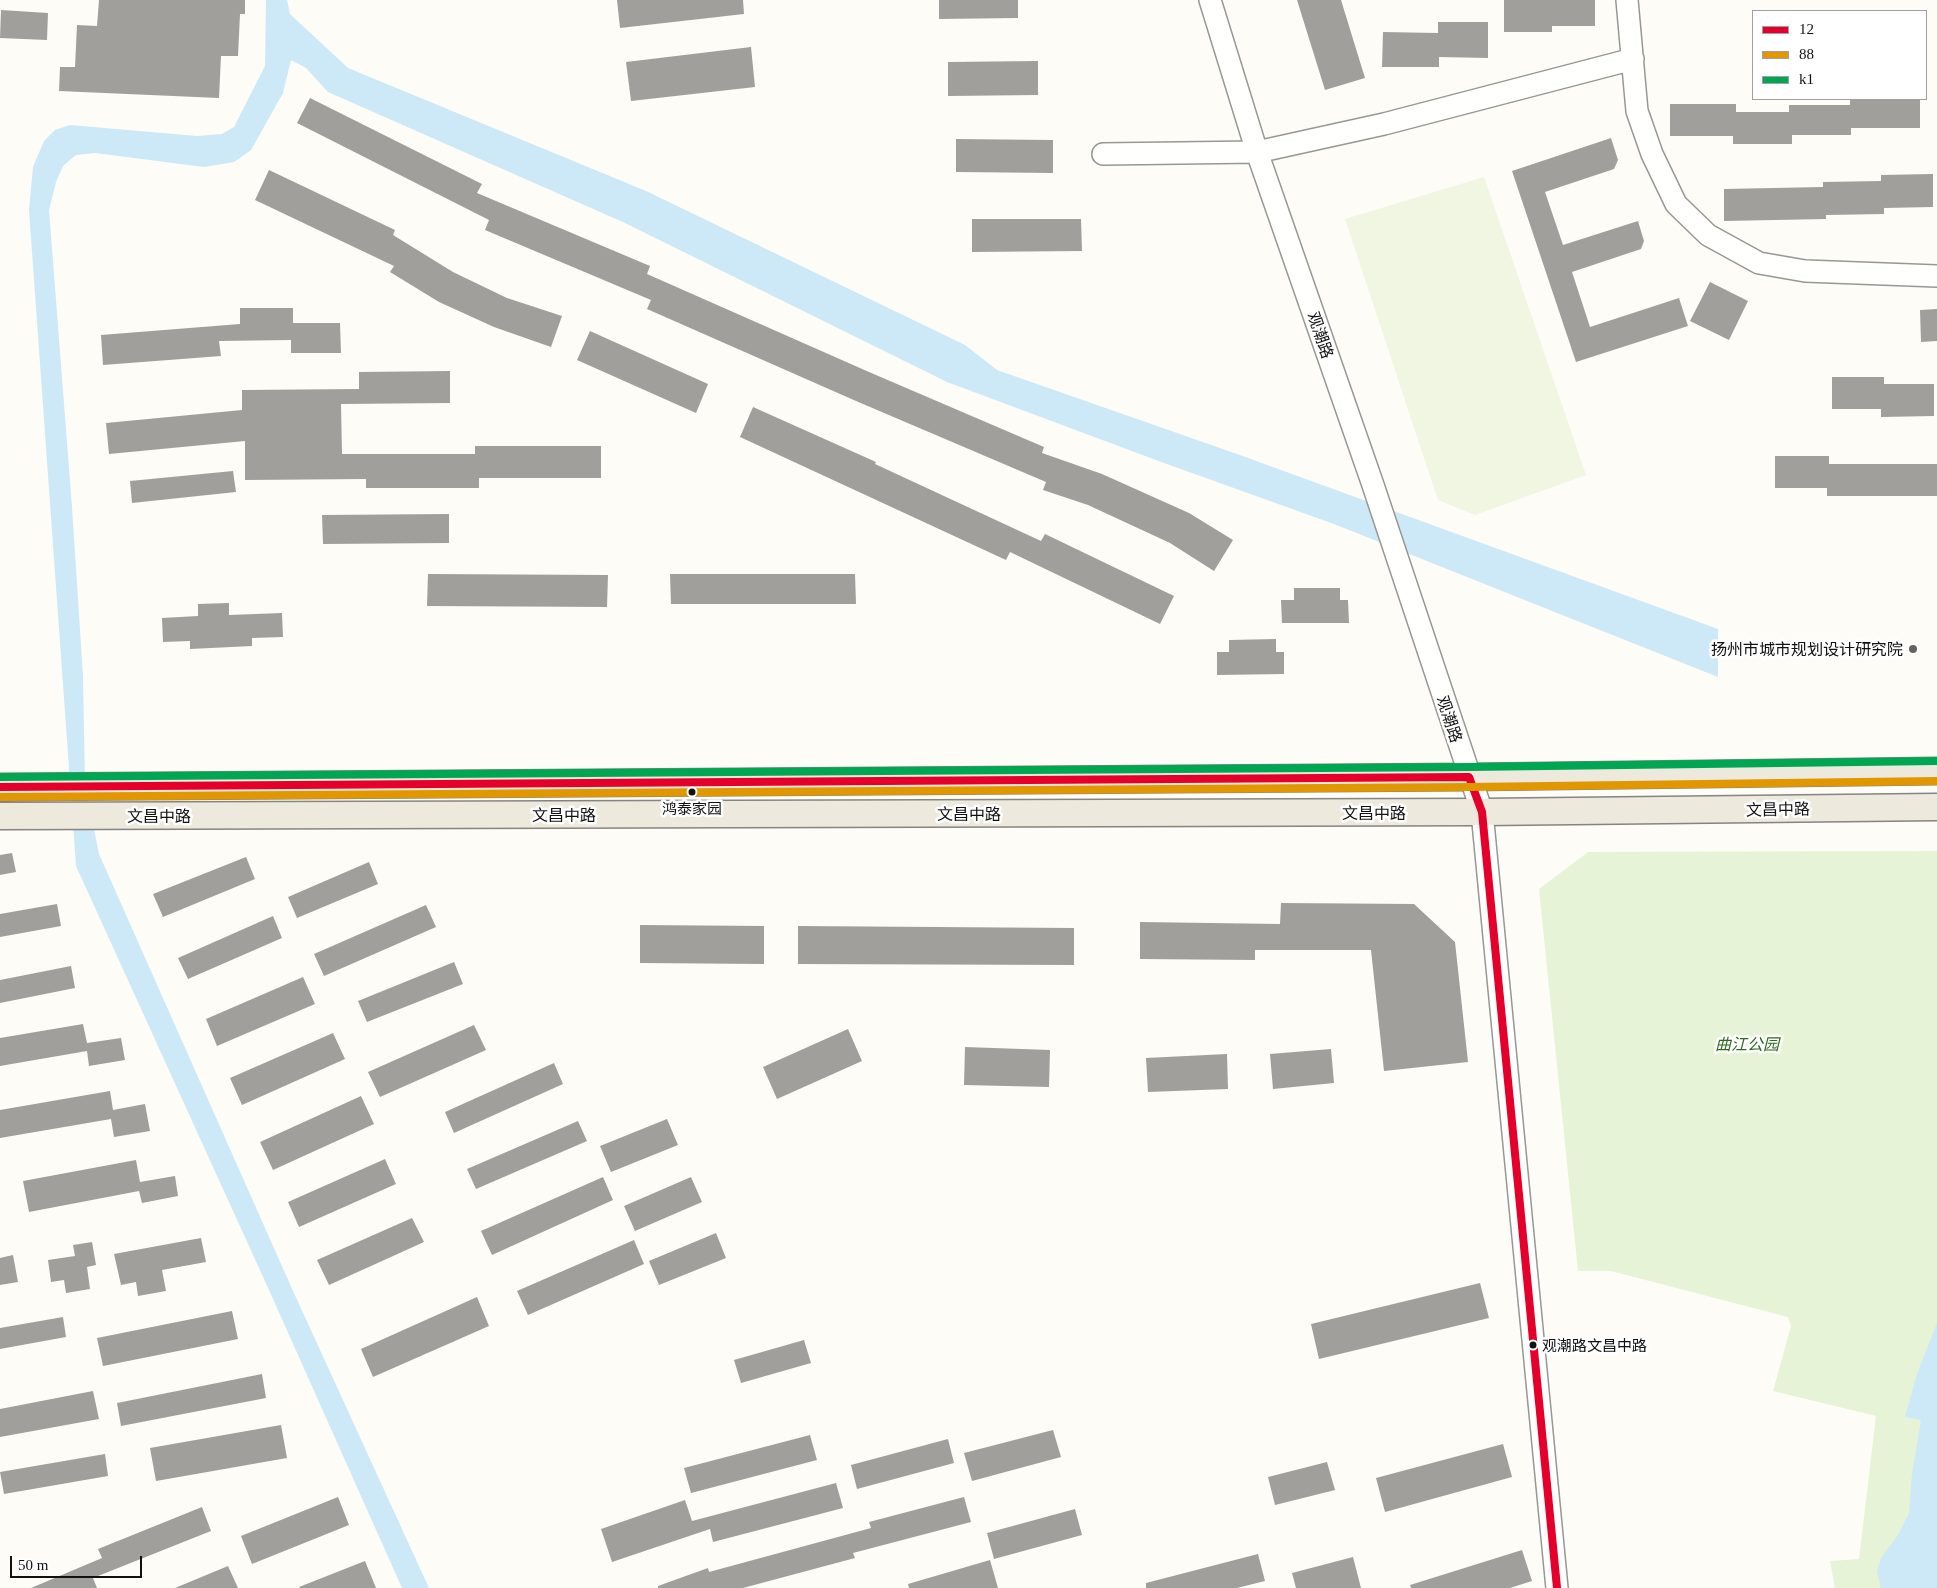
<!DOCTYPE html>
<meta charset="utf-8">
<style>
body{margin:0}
#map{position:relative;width:1937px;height:1588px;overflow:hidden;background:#fdfcf7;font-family:Georgia,serif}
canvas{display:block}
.legend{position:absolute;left:1752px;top:10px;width:175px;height:90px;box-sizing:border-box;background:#fff;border:1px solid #a0a0a0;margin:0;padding:6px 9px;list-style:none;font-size:15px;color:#111}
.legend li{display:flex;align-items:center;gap:10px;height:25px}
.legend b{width:25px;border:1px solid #a0a0a0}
.scale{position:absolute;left:10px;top:1556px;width:132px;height:22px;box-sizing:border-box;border:2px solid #111;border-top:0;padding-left:6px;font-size:15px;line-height:18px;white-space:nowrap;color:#111;-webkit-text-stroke:4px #fff;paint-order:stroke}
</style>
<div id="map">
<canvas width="1937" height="1588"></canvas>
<ul class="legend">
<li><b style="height:6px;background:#e4002b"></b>12</li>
<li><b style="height:6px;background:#e09702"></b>88</li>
<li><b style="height:6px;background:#00a651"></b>k1</li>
</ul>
<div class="scale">50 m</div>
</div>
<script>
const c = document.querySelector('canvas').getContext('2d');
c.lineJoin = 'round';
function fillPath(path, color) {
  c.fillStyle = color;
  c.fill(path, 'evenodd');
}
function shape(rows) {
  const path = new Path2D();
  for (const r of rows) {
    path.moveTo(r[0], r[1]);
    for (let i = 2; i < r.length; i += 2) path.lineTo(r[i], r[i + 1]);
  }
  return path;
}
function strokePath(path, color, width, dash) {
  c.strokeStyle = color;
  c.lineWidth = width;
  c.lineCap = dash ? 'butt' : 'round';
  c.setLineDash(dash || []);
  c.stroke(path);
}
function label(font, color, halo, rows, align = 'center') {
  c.font = font + ' Georgia,"Noto Sans SC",serif';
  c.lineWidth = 5;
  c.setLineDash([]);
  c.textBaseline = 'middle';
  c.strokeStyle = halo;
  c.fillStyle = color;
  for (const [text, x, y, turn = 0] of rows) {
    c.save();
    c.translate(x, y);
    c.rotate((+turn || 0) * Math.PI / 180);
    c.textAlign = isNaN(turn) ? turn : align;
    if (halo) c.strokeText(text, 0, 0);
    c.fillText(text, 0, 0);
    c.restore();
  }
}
fillPath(shape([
 [1937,851,1937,1588,1835,1588,1830,1561,1859,1559,1876,1416,1773,1391,1791,1326,1788,1317,1611,1271,1578,1271,1539,889,1588,852]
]), '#e7f3d7');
fillPath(shape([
 [1484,177,1586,475,1475,515,1438,500,1345,219]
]), '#f0f6e1');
fillPath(shape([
 [266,0,287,0,290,14,348,68,646,191,965,345,997,370,1237,454,1718,629,1718,677,1334,524,1164,463,947,382,625,223,328,92,306,68,291,60,283,93,251,150,234,162,204,167,95,153,76,155,63,166,56,182,49,210,72,507,83,676,85,785,99,854,293,1291,429,1588,402,1588,269,1290,76,866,29,210,33,167,44,141,55,130,70,125,197,136,222,134,234,127,265,66],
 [1937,1323,1937,1588,1881,1588,1877,1572,1881,1558,1898,1535,1909,1513,1912,1474,1921,1420,1905,1417,1917,1374]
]), '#cde8f7');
fillPath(shape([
 [99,0,245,0,245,14,240,14,238,56,221,56,219,98,59,91,60,67,75,67,77,25,97,26],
 [617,0,743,0,744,14,620,28],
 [939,0,1018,0,1018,18,939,19],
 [1297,0,1341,0,1365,78,1325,90],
 [1504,0,1595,0,1595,26,1552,26,1552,32,1504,32],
 [1,10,48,13,47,40,0,38],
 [1438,22,1488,22,1488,58,1439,57,1439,67,1382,67,1383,32,1438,33],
 [751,47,755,87,631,101,626,62],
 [1038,61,1038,95,948,96,948,62],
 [310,98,482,184,477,193,650,266,647,274,869,372,1044,447,1042,453,1102,474,1189,513,1233,540,1214,571,1170,543,1088,505,1043,490,1046,482,856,401,647,309,651,300,485,230,489,220,297,123],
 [1850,99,1920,99,1920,128,1851,128,1851,135,1792,135,1792,144,1733,144,1733,136,1670,136,1670,104,1736,104,1736,112,1789,112,1789,105,1850,105],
 [1611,138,1618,160,1614,169,1545,192,1563,245,1638,221,1644,241,1641,249,1572,272,1590,327,1679,298,1688,326,1576,362,1512,171],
 [956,139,1053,140,1053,173,956,172],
 [269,170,395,230,393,235,453,272,507,298,562,316,551,347,494,327,439,302,390,272,394,266,255,200],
 [1933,174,1933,207,1884,208,1884,214,1826,215,1826,219,1724,221,1724,189,1823,187,1823,182,1881,181,1881,175],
 [972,219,1081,219,1082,251,972,252],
 [1710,282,1748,301,1729,340,1690,321],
 [240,308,293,308,293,323,340,323,341,353,291,353,291,340,219,341,221,356,103,365,101,335,240,324],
 [1937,309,1937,341,1921,342,1920,310],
 [590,331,708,384,696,413,577,360],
 [450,371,450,403,341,404,342,454,475,454,475,446,601,446,601,478,479,478,479,488,366,488,366,479,245,480,245,441,109,454,106,423,242,410,242,390,359,389,359,372],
 [1832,377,1884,377,1884,384,1934,384,1934,416,1881,417,1881,409,1832,409],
 [753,407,876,462,875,464,1041,541,1045,534,1174,596,1160,624,1010,552,1006,560,740,437],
 [1775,456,1829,456,1829,464,1937,464,1937,496,1827,496,1827,488,1775,488],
 [233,471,236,492,132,503,130,481],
 [449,514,449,543,323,544,322,515],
 [428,574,608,575,607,607,427,606],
 [670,574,855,574,856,604,671,604],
 [1294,588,1340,588,1340,600,1348,600,1349,623,1282,623,1281,600,1294,600],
 [229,603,229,615,282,613,283,637,252,638,252,646,190,649,190,641,163,642,162,618,198,616,198,604],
 [1276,639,1276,652,1284,652,1284,674,1217,675,1217,652,1229,652,1229,640],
 [12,853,16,872,0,875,0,855],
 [246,857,255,879,163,917,153,894],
 [369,862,378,884,297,918,288,897],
 [1281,903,1414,904,1455,942,1468,1062,1384,1071,1371,950,1255,950,1255,960,1140,959,1140,922,1280,924],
 [57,904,61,926,0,937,0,914],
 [426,905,436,927,324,976,314,954],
 [273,916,282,938,188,979,178,958],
 [640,925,764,926,764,964,640,963],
 [798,926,1074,928,1074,965,798,964],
 [454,962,463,984,367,1022,358,1001],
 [71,966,75,988,0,1003,0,980],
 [303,977,315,1004,217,1046,206,1019],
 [83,1024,87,1043,121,1038,125,1060,89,1066,87,1051,0,1066,0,1038],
 [474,1025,486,1050,380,1097,368,1072],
 [848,1029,862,1061,777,1099,763,1067],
 [333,1033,345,1059,242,1105,230,1078],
 [965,1047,1050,1050,1049,1087,964,1085],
 [1331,1049,1334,1083,1273,1089,1270,1054],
 [1227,1054,1228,1089,1148,1092,1146,1058],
 [554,1063,563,1084,454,1133,445,1112],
 [110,1091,113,1110,145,1104,150,1131,114,1137,111,1119,0,1138,0,1110],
 [361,1096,374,1124,273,1170,260,1142],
 [667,1119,678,1145,611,1172,600,1146],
 [578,1121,587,1141,476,1189,467,1169],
 [385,1159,396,1184,299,1227,288,1202],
 [136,1160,140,1182,175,1176,178,1196,142,1203,139,1191,29,1212,23,1181],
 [603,1177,613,1200,492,1255,481,1231],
 [691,1177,702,1202,635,1231,624,1206],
 [412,1218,424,1242,329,1285,317,1260],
 [716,1233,726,1258,659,1285,649,1261],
 [201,1238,206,1262,162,1270,166,1291,138,1296,136,1282,121,1285,114,1254],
 [634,1240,644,1264,528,1315,517,1291],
 [92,1242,96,1265,87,1267,90,1289,66,1293,64,1280,51,1282,48,1260,75,1256,73,1245],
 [13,1255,18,1282,0,1285,0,1258],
 [1480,1283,1489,1318,1319,1359,1311,1324],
 [477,1297,489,1326,373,1377,361,1349],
 [232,1311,238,1339,103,1366,97,1338],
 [63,1317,66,1337,0,1349,0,1328],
 [804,1340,811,1363,741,1383,734,1360],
 [262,1374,266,1398,121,1426,117,1403],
 [93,1391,99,1419,0,1437,0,1409],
 [281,1425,287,1458,156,1481,150,1448],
 [1053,1430,1061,1457,972,1481,964,1453],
 [810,1435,817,1460,691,1493,684,1468],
 [948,1439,954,1463,857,1489,851,1465],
 [1503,1444,1512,1477,1385,1512,1376,1478],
 [105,1454,108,1476,4,1494,0,1472],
 [1327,1462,1335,1490,1275,1505,1268,1477],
 [836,1483,843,1508,713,1542,710,1529,612,1562,601,1529,685,1500,692,1521],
 [338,1497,349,1525,252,1564,241,1536],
 [964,1497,971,1522,853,1553,855,1558,743,1588,658,1588,658,1586,708,1568,709,1572,871,1528,869,1522],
 [202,1507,211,1531,93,1578,97,1588,31,1588,102,1558,98,1549],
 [1075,1509,1082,1535,994,1559,987,1533],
 [1522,1550,1532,1581,1510,1588,1411,1588,1410,1585],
 [1258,1554,1265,1581,1237,1588,1146,1588,1146,1583],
 [1353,1557,1361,1588,1296,1588,1292,1573],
 [990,1560,998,1588,909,1588,908,1584],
 [365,1561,376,1588,300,1588,299,1587],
 [228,1566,238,1588,175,1588]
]), '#a19f9c');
const minor = shape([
 [1210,0,1257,152,1373,485,1482,812,1557,1588],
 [1627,0,1637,111,1652,154,1676,204,1708,235,1759,263,1805,271,1937,276],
 [1103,154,1257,152,1384,124,1633,59]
]);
const major = shape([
 [0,787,1469,777,1937,771],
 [0,816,1482,812,1937,807]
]);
strokePath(minor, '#979795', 24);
strokePath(major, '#858482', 29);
strokePath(minor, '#fffffe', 21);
strokePath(major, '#ede9dc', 26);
strokePath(shape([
 [0,787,1469,777,1482,812,1557,1588]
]), '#e4002b', 8);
strokePath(shape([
 [0,797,1469,787,1937,781]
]), '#e09702', 8);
strokePath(shape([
 [0,777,1469,767,1937,761]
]), '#00a651', 8);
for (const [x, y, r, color] of [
 [1913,649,5,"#646362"],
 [692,792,4.5,"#111"],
 [1533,1345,4.5,"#111"]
]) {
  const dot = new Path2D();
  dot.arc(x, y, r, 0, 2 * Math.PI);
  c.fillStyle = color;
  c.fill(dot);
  strokePath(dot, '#fff', 2);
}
label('15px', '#111', '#fff', [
 ["鸿泰家园",692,808],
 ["观潮路文昌中路",1542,1345,"left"]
]);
label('16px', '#111', '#fff', [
 ["观潮路",1321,335,71],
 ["观潮路",1450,719,72],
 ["文昌中路",1778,809,-1],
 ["文昌中路",1374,813],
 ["文昌中路",969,814],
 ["文昌中路",564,815],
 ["文昌中路",159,816]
]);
label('16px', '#111', '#fff', [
 ["扬州市城市规划设计研究院",1903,649]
], 'right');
label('italic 16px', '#2f6b1f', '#fff', [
 ["曲江公园",1747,1044]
]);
</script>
